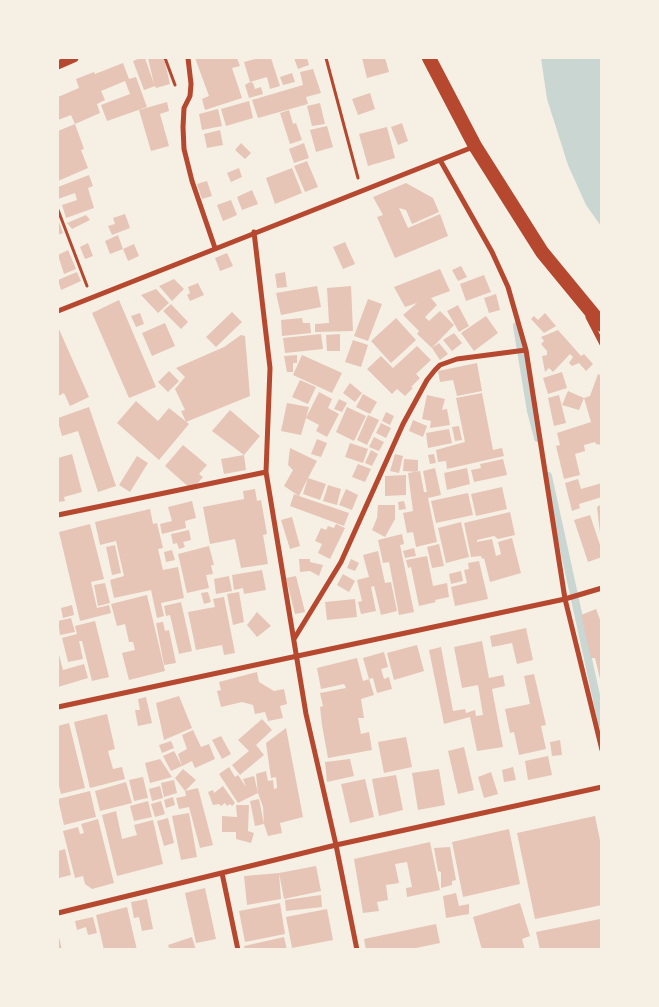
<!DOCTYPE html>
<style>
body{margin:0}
#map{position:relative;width:659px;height:1007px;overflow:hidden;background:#f6efe4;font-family:"PT Sans",sans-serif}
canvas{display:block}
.frame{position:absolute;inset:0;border:59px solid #f6efe4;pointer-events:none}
</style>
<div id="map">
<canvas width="659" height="1007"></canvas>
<div class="frame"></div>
</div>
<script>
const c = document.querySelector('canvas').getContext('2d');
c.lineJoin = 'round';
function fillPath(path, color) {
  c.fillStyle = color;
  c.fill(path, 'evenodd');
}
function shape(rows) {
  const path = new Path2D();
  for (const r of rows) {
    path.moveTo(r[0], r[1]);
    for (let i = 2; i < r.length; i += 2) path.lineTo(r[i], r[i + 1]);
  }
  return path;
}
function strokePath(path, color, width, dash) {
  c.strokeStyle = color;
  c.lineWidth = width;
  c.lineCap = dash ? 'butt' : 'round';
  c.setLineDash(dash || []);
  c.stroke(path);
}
fillPath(shape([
 [541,58,601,58,601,226,586,205,568,165,547,99]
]), '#c9d6d2');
strokePath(shape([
 [517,326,531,411,538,438],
 [548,476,602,723]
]), '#c9d6d2', 8);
fillPath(shape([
 [138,58,145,58,154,84,148,58,164,58,170,84,156,88,155,86,144,90,133,61,138,59],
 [195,58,237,58,240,66,232,68,242,98,205,110,202,99,209,96],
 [259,58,271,58,280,86,270,89,267,77,250,82,244,62],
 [294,58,307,58,309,65,298,69],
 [362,58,385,58,389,72,367,78],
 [123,63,129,79,136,77,147,107,107,121,101,105,130,94,125,81,101,91,105,100,97,104,100,113,75,124,71,115,58,120,58,97,79,88,76,79,94,72,95,74],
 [313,69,321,93,306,97,308,104,258,118,252,100,303,85,300,72],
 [292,73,295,82,283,85,280,77],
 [250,82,253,83,255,89,261,87,263,94,249,98,245,85],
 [370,93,375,109,358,115,352,99],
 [249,101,253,118,226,126,221,109],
 [167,102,169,111,160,114,169,146,151,151,139,110],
 [320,103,325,124,312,126,307,106],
 [218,109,222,126,202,130,199,114],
 [289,110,293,124,296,123,302,140,290,144,280,113],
 [402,123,408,141,398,145,391,127],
 [75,124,84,149,81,150,88,168,58,181,58,131],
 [327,126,333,147,316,152,310,130],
 [387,127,395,158,368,166,359,134],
 [220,130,223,145,207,148,204,134],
 [241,143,251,153,245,159,235,150],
 [304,143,309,158,294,163,289,149],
 [307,161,318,187,305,192,294,166],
 [239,168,242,177,231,182,227,173],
 [292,168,302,193,275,204,266,178],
 [89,175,93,186,88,188,94,208,66,218,62,205,77,200,75,193,58,199,58,187],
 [207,181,212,196,202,199,197,184],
 [406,183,433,198,439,212,412,224,406,210,399,208,408,228,440,214,448,236,395,258,377,217,383,215,373,197],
 [252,190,258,204,242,210,237,197],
 [231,200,237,215,223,221,217,205],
 [125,214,130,228,112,235,108,226,115,224,113,218],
 [86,215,90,220,72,229,67,223],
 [58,219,63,233,58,235],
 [118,235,123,249,110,254,105,241],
 [345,242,355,264,343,269,333,247],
 [88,243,93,256,85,259,80,247],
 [134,244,139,256,128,261,123,249],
 [68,250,76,269,64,274,58,255],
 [227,253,233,266,220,271,215,258],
 [461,266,467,277,458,281,452,270],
 [440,269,450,291,431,298,437,305,425,317,429,321,440,311,454,325,432,348,439,343,448,354,440,360,432,348,417,334,419,331,403,315,417,303,405,307,394,287],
 [77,272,81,281,61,290,58,280],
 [285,272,287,287,277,288,275,274],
 [484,275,491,292,466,301,460,284],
 [174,279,184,289,172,301,159,286],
 [198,283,204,295,190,301,187,295,190,293,188,287],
 [317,286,321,307,281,315,276,293],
 [351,286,353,331,315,332,315,324,329,323,327,288],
 [156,289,169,303,158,313,141,295],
 [496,294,500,310,489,313,484,298],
 [368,299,382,304,368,341,354,336],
 [119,300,156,387,129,398,92,313],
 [171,304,188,322,181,329,163,311],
 [458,305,469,326,459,332,447,311],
 [232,312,242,322,216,347,206,337],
 [140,313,144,324,136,327,131,316],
 [545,313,556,326,544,333,531,319,534,316,538,320],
 [486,316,498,333,474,351,461,333],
 [302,318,303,323,310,323,311,333,282,336,281,320],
 [396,318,416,340,391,363,371,341],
 [165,323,175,346,152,356,142,333],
 [58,327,89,397,70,406,64,393,58,396],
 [558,330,581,356,584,354,593,364,586,371,579,363,572,366,569,363,573,357,570,354,553,372,549,368,545,372,542,356,547,355,547,351,541,344,544,341,541,337],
 [454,333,462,343,452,351,443,340],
 [321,334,323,349,285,353,283,338],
 [340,334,340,351,327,351,326,335],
 [241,335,245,336,250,396,186,422,181,411,185,410,175,389,185,377,176,368,224,347],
 [353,340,368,345,361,367,345,362],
 [417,346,431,360,416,374,420,378,411,387,413,388,405,396,397,389,392,394,367,369,381,356,393,368],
 [297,355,297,363,293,363,293,372,287,372,284,356],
 [302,355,342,373,332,393,293,375],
 [477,363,482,391,457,396,453,380,440,382,438,371],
 [169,371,179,381,168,392,158,382],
 [562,372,567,388,548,394,543,378],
 [598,374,602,376,602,445,596,444,595,442,584,445,585,451,575,454,580,475,564,479,556,446,560,445,557,433,591,422,584,398,590,396],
 [300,380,316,387,308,404,292,397],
 [350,383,362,393,355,402,343,393],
 [568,391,584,398,579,410,562,405],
 [319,392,332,399,328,408,339,414,327,437,316,431,319,425,306,418,301,435,281,431,287,403,309,407,306,418],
 [482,393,493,450,502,448,504,456,447,469,446,461,438,462,436,450,465,442,456,398],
 [363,394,377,402,370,414,356,407],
 [427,395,445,399,442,410,447,409,450,425,430,428,431,421,422,419],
 [559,395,566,423,554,426,548,398],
 [339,399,347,403,342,412,334,409],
 [136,401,158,421,169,408,189,424,159,460,117,423],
 [89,407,116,486,98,492,78,431,62,436,58,422,58,418],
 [347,407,366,416,354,441,336,432],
 [230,410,260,436,244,455,246,470,224,474,221,459,244,455,212,431],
 [386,412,394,416,390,425,382,421],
 [368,415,379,420,367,445,357,440],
 [413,420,427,426,423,437,409,431],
 [381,423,391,428,386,438,376,433],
 [459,426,462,440,455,441,452,427],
 [449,429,452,443,428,448,426,433],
 [374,437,384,442,379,451,369,447],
 [317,439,327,443,321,457,311,454],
 [350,443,368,449,363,463,345,457],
 [183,445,207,465,199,474,203,477,192,490,165,466],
 [290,448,317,461,308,478,326,484,320,500,303,494,308,478,299,496,349,513,344,526,290,506,294,494,299,496,284,486,293,470,288,465],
 [371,450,378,454,372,466,365,463],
 [72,454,82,492,64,497,65,501,58,502,58,458],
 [395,454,403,456,399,473,390,471],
 [434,454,436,463,430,464,428,455],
 [137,456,148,463,130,492,119,485],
 [404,459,418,460,418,472,403,471],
 [503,459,507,475,474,482,471,470,481,468,480,464],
 [358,464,371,469,365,482,352,477],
 [435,468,441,495,428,498,437,542,416,547,413,532,407,533,403,513,413,511,408,473,420,471,424,492,427,492,423,471],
 [467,468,470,484,447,490,444,473],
 [406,475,406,495,385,496,385,476],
 [578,479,581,489,602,483,602,497,579,504,580,508,572,511,565,483],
 [328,485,341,489,337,505,323,501],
 [502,487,507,509,476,516,471,494],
 [255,489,257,501,261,500,267,534,263,535,268,564,241,568,235,539,210,544,203,507,244,499,243,491],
 [346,489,358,495,352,510,339,505],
 [468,493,473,515,436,523,431,501],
 [192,501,196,518,185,521,186,528,162,534,160,524,172,521,168,507],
 [404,501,406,509,399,510,398,502],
 [602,504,602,533,600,533,597,507],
 [378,505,395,505,395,519,385,537,372,530,377,518],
 [150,509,153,524,157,523,163,548,158,549,163,570,178,567,184,598,161,603,164,616,157,618,151,590,114,598,110,580,124,576,116,541,100,545,95,522],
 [510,512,515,535,498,539,494,536,477,540,477,542,492,539,496,556,501,554,498,542,512,538,521,573,490,582,484,558,482,559,481,556,471,557,464,523],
 [590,515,602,551,602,557,588,562,574,520],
 [292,517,300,546,290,549,281,520],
 [461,522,469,557,446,563,438,528],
 [90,524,104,579,91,582,97,608,109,605,111,613,80,621,59,532],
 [336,524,345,528,330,559,318,553,322,544,315,541,321,528,326,530,328,526,334,528],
 [189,530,191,540,183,542,185,547,179,549,177,543,173,544,171,534],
 [402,534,404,544,400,545,414,612,399,615,389,562,383,563,378,540],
 [439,544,444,566,432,568,427,547],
 [115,545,121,573,112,575,106,547],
 [209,546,214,565,211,565,213,574,206,575,209,588,187,593,178,554],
 [414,548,416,556,405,558,403,551],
 [172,550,175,560,166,562,164,552],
 [378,551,385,583,391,582,397,611,381,615,374,586,371,587,376,611,361,614,358,602,362,601,357,580,369,577,363,555],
 [427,556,433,586,447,583,449,597,435,600,436,602,419,606,411,567,408,568,406,560],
 [299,559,310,559,310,562,323,565,319,576,310,571,300,572],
 [351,559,359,563,355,571,347,568],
 [479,561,488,599,455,606,451,587,467,583,464,570,469,569,468,563],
 [262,570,266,590,244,594,243,588,234,590,232,575],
 [461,571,463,581,451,584,449,574],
 [343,574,355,581,349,592,337,585],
 [229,576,232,591,216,594,214,579],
 [296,576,305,612,295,614,286,578],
 [105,583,110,603,98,606,94,585],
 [208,592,211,602,204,604,201,593],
 [239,592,244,622,233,625,227,594],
 [147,595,165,671,129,680,122,653,135,650,133,642,129,642,125,624,117,626,111,604],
 [224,597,235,653,224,655,222,645,196,650,188,612,215,607,213,599],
 [355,599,357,617,327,620,325,602],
 [181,602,192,651,179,654,170,615,166,616,164,606],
 [72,605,74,615,63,618,61,608],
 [596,609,602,625,601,683,595,658,591,658,581,615],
 [257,612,271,626,257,637,247,625],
 [71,618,75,632,60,635,58,621],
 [95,621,109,677,92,681,82,641,79,641,83,659,68,662,62,638,77,634,75,626],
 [163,622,165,631,169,630,176,663,164,665,156,623],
 [526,628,533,660,517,664,512,643,492,647,490,636],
 [482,641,489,678,503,675,505,686,492,689,503,747,477,751,470,717,444,724,429,650,441,647,453,711,465,709,466,713,475,710,476,716,483,715,478,685,462,688,454,647],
 [417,645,424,671,394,680,387,653],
 [58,651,63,670,84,664,88,678,58,687],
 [384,652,388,667,381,669,384,679,389,677,392,689,377,693,373,678,369,679,363,658],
 [357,658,363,681,369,679,374,695,361,699,364,718,358,718,361,734,369,732,372,750,328,758,322,725,320,707,323,706,320,693,346,688,344,684,321,689,317,668],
 [257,672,259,682,274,691,284,689,287,704,280,706,283,718,268,721,265,712,255,714,253,705,242,702,221,707,217,691,221,690,219,682],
 [534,674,546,725,541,726,546,749,519,755,514,732,510,733,505,709,530,704,524,676],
 [179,696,192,728,164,740,156,703],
 [146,697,152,723,138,726,135,710,140,710,138,699],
 [107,714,115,749,108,751,113,769,122,767,125,779,90,788,74,722],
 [262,719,272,730,256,745,264,755,240,775,232,765,249,751,238,740],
 [69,723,85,788,61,794,58,782,58,726],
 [286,728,303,817,280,823,282,833,268,836,264,824,263,807,258,793,238,803,219,774,229,767,235,777,238,775,246,787,243,779,254,776,258,793,256,774,266,771,268,781,273,780,274,789,277,788,276,777,271,778,266,743],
 [193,730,201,747,209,744,215,759,195,768,192,761,182,766,171,771,163,756,174,751,182,766,178,754,187,749,182,735],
 [221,736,231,754,222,759,212,740],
 [406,737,412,767,384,773,378,742],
 [560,740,562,755,552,756,550,742],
 [171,741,174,748,162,753,159,745],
 [464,747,474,790,458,794,448,751],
 [548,756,552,775,528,780,525,761],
 [160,759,172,777,150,783,145,763],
 [350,759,354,776,327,782,325,762],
 [513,767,516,780,504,782,502,770],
 [183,769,196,780,185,791,198,788,213,845,200,848,189,807,179,809,176,798,186,796,185,791,175,778],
 [439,769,445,805,418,810,412,773],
 [491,772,498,794,484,798,478,777],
 [396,775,403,810,379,816,372,779],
 [143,777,148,798,134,801,129,780],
 [365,779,374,817,350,823,341,784],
 [174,780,177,793,164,797,161,783],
 [126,782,132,803,100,811,95,791],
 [160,786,163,798,152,801,149,789],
 [223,786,235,803,232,806,230,804,227,806,225,803,221,806,219,804,213,805,208,792,213,790,214,793],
 [90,791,96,817,64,825,58,799],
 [173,797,175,805,166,808,164,800],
 [259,799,264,824,255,826,250,801],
 [148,801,152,817,134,821,130,806],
 [161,801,165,814,155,817,151,804],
 [236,805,249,805,248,831,254,833,251,843,236,839,236,832,222,832,222,816,237,817],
 [116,811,122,839,137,835,134,825,153,820,163,864,117,876,102,815],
 [189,813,197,857,181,860,172,816],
 [595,816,602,850,602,905,535,919,517,833],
 [168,818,174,843,164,846,157,821],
 [98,819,114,883,92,889,85,884,83,876,75,878,63,831,78,827,80,834,84,833,81,824],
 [509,829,520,884,463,897,452,842],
 [430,842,440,890,407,897,406,888,412,887,407,862,395,864,399,883,386,885,388,900,377,902,379,911,363,913,354,859],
 [450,847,456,880,452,881,452,885,441,888,441,872,438,871,434,848],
 [65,849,71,875,59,878,58,851],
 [316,866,321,891,284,899,279,873,281,899,247,905,244,876,279,873],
 [205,888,216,939,196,943,185,893],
 [456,893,459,906,469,904,469,914,446,918,443,896],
 [321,895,322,907,286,911,285,900],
 [147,899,153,929,142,931,139,917,134,918,131,902],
 [280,903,285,934,245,942,239,911],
 [520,903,530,936,522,939,525,950,482,950,473,917],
 [127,907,137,950,104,950,96,915],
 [327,909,333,940,292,948,286,917],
 [93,917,97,933,88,935,86,927,77,930,75,921],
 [600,919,602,928,602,950,540,950,536,932],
 [436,924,440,943,416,948,416,950,366,950,364,939],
 [58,933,62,950,58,950],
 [192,937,196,950,170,950,168,945],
 [284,937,287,950,245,950,244,946]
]), '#e6c5b7');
strokePath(shape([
 [165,58,175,85],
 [326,58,358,178],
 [58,210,87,286]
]), '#b5482f', 3);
strokePath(shape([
 [188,58,191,84,190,96,184,108,183,127,184,149,192,181,215,248],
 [440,160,492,252,508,287,526,350,565,599,602,750],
 [254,232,270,368,266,472,306,714,336,845,357,950],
 [58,311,473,147],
 [588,317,602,344],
 [58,515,266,472],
 [294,639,341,562,403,424,427,380,435,370,440,365,457,359,526,350],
 [58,707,565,599,602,588],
 [222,873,238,950],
 [58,913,336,845,602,787]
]), '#b5482f', 5);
strokePath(shape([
 [58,65,74,58]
]), '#b5482f', 9);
strokePath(shape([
 [429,58,475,146,542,252,602,325]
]), '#b5482f', 14);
</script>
